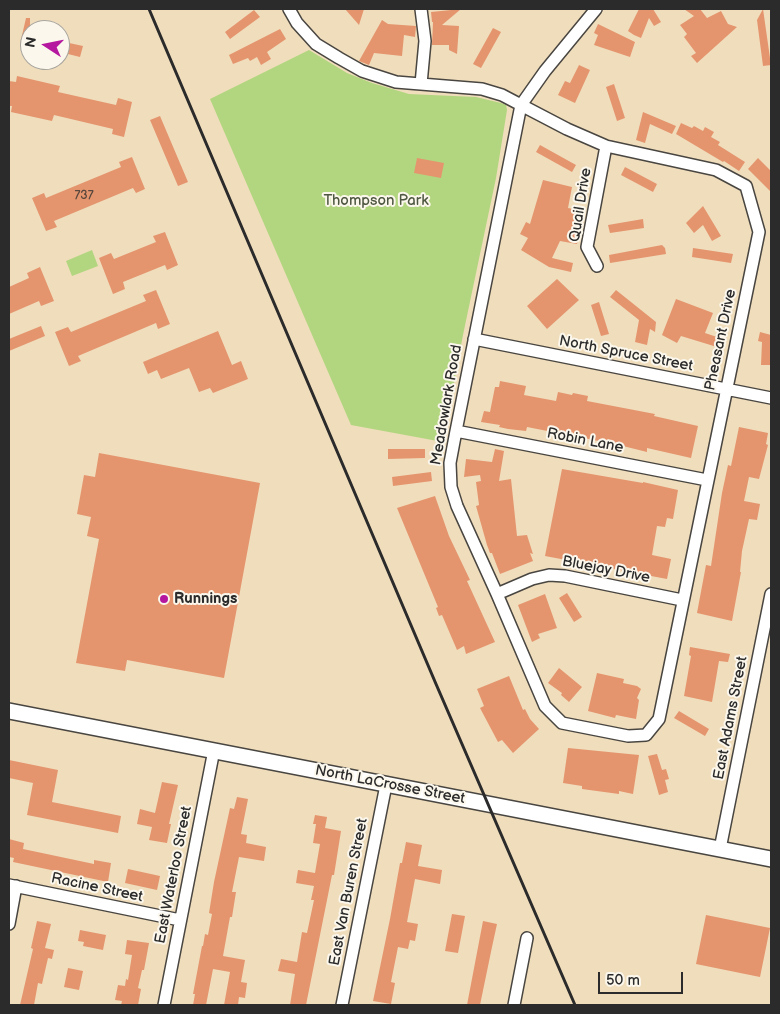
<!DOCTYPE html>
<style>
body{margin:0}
#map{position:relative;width:780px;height:1014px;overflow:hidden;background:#f0ddbc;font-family:"Balsamiq Sans",sans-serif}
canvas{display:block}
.frame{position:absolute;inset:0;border:10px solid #2b2b2b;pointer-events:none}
.north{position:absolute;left:20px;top:20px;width:50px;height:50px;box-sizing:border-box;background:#fbf7ec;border:1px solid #a8a59f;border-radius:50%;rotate:281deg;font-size:14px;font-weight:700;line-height:20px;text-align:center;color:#2b2b2b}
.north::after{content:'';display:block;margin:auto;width:18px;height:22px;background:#b5179e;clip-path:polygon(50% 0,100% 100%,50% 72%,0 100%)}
.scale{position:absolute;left:598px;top:972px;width:85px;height:22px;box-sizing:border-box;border:2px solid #2b2b2b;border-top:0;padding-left:6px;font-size:15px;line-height:18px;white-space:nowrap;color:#2b2b2b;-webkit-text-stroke:4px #fbf7ec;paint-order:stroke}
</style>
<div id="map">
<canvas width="780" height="1014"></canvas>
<div class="frame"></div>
<div class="north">N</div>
<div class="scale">50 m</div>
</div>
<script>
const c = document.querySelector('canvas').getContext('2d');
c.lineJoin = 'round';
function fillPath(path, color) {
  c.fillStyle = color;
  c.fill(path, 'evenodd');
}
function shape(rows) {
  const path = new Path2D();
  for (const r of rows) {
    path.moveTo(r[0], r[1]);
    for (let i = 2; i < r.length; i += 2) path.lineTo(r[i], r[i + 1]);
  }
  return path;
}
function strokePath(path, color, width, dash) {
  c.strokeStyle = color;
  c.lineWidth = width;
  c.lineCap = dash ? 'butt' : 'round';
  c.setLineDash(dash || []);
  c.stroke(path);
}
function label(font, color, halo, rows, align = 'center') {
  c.font = font + ' "Balsamiq Sans",sans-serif';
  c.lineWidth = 4;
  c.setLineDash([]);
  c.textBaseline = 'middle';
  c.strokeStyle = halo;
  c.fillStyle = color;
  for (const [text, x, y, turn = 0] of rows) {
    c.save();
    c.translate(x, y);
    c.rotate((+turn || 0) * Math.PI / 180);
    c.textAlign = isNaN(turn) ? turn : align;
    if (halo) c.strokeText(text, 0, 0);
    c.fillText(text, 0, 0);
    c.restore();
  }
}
fillPath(shape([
 [309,50,347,73,372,83,409,94,476,97,501,103,506,105,507,110,496,178,463,335,443,442,351,425,210,99],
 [92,250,98,266,72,276,66,261]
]), '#b2d67f');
fillPath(shape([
 [345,9,364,9,359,25],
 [461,9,442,25,459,26,457,54,449,50,449,45,432,45,433,22,432,22,431,12],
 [639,9,653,9,661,22,654,26,649,18,641,38,634,35,628,31],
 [684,9,700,9,707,18,721,11,728,24,737,27,697,63,691,56,696,53,684,37,687,34,680,25,694,16],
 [763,9,771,65,763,66,757,20],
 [254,10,260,17,230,39,225,32],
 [26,18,30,18,30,46,20,44],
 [382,20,388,24,416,26,415,37,404,35,402,56,374,53,369,65,359,61],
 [598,24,635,42,630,57,594,45,598,35,594,33],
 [493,28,501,32,481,68,473,64],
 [280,29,286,39,267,52,271,59,261,65,257,57,250,61,248,58,233,64,229,55],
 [60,41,83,46,80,57,60,52],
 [579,65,590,70,575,103,558,95,565,81,570,83],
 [17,76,60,86,58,92,116,105,118,98,132,102,124,137,112,134,113,129,54,115,52,121,11,112,12,106,9,106,9,81,16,82],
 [614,84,625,118,617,121,606,87],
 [643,112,676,126,672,134,650,124,645,143,636,140],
 [160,116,188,182,178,186,150,120],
 [681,123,692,128,694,126,703,131,705,127,714,132,711,137,720,142,718,145,745,162,739,171,724,161,723,162,676,134],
 [540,145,576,165,572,172,536,152],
 [132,157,145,189,136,193,133,188,54,221,57,227,46,231,32,198,44,193,46,198,121,167,119,162],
 [417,158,444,163,441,178,414,173],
 [758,158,771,171,771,192,748,169],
 [625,167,657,184,653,192,621,175],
 [543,180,572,187,568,208,584,211,577,244,560,241,552,258,573,263,571,272,549,267,521,250,528,238,520,234,526,222,530,224],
 [703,206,721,236,712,241,703,225,694,233,686,223],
 [643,219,644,228,610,233,608,225],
 [165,232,178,265,167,270,165,265,123,282,125,289,113,294,99,258,111,253,114,259,156,242,153,236],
 [662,245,665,248,666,254,610,263,609,255],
 [693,248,733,254,731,263,692,257],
 [40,267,54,301,41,306,39,301,9,314,9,287,29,278,27,273],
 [557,279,579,300,547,329,527,306],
 [156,290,170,324,158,329,156,323,78,356,81,361,69,366,55,332,68,327,71,332,146,301,143,295],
 [616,290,656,322,655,332,650,329,647,345,635,342,639,320,610,297],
 [676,299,713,313,705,333,720,338,717,347,681,336,677,343,662,335],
 [599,302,609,334,601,336,591,305],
 [41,326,45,336,9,351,9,339],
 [218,331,232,365,241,361,248,379,213,393,210,388,199,392,189,368,161,379,157,370,148,374,143,362],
 [760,332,771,335,771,365,761,365,762,342,758,341],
 [500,381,526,386,524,395,556,401,558,392,572,395,573,393,588,396,587,401,655,414,654,416,698,426,691,458,647,448,647,452,623,446,622,448,614,446,614,444,527,427,526,431,508,429,499,427,500,425,481,422,484,411,490,412,495,387,499,387],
 [739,427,768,433,766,444,768,445,759,479,749,477,744,501,760,504,757,520,749,519,742,551,740,572,741,572,732,621,697,613,706,565,711,566,722,493,728,465,731,466],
 [388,449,425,449,425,458,388,459],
 [495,449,504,451,499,481,511,479,517,536,527,535,533,554,530,553,533,561,500,574,492,553,490,553,487,545,476,506,479,505,476,482,481,481,480,475,464,477,466,459,492,462],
 [99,453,260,483,224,678,127,660,125,671,76,663,99,539,87,536,91,517,77,514,84,475,95,477],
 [562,469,643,483,643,482,678,490,673,519,667,518,665,527,657,526,652,555,671,559,667,579,545,556],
 [431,472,432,481,393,486,392,477],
 [435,496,449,536,470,580,467,581,495,642,466,654,464,646,457,650,442,615,439,616,436,608,438,607,397,508],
 [567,593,582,617,574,622,559,598],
 [545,594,557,628,538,634,540,638,532,642,518,605],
 [690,647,730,654,728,662,719,661,712,702,684,696,691,656,689,655],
 [559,668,582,687,569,702,561,695,562,693,548,683],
 [597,673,624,679,623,683,637,686,641,689,637,698,639,700,636,719,616,715,615,718,588,711],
 [509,676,523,710,525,709,530,719,539,729,513,753,502,740,498,742,480,708,484,706,477,689],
 [679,711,709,729,705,736,674,718],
 [568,748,639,755,633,794,619,791,619,794,582,789,582,786,563,783],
 [657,754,662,770,666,769,669,779,665,780,668,792,659,795,648,756],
 [9,760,58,770,52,802,121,816,118,833,27,815,33,783,9,778],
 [162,782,178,785,169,824,171,824,167,843,149,840,152,827,137,824,140,809,155,813],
 [237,797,248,799,241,834,247,835,246,843,266,847,264,861,239,857,232,892,236,892,232,917,230,917,223,956,245,960,241,982,247,983,245,998,239,997,238,1005,224,1005,230,972,213,969,206,1005,193,1005,195,994,193,994,202,946,203,946,205,934,208,935,212,914,209,913,214,882,230,808,234,809],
 [315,815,327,817,325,828,341,831,334,875,332,875,306,1005,290,1005,295,974,278,971,281,959,297,962,302,932,307,933,314,900,311,900,314,886,296,883,298,870,315,873,320,844,313,843,316,824,313,824],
 [9,839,24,843,23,849,94,864,94,860,111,863,108,882,13,862,14,858,9,857],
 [406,842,422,845,418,866,442,870,440,884,415,879,407,922,418,924,415,941,410,940,408,949,398,947,391,982,395,983,391,1004,373,1001,390,919,400,863,402,863],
 [128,869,160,876,157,890,125,883],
 [452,914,465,916,458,953,445,951],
 [706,915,770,928,760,977,696,964],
 [37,921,51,924,45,948,54,950,52,959,48,958,42,984,38,983,34,1005,20,1005,33,949,31,948],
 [483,921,497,924,492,947,480,1005,467,1005],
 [80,930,106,935,103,950,83,946,84,942,78,941],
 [127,940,149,943,144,970,142,970,138,988,141,989,138,1005,121,1005,122,1001,115,1000,118,985,125,986,126,979,128,980,132,955,125,954],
 [68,968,83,971,79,990,64,987]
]), '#e4956e');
const minor = shape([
 [289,9,297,23,316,44,339,58,362,71,396,82,482,89,502,95,521,105,456,431,450,463,451,487,457,506,497,594,545,706,562,723,628,736,646,735,659,719,759,232,746,186,716,170,606,146,567,129,521,105,545,71,596,9],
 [421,9,425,41,421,84],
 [597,266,587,247,606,146],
 [474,339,771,398],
 [456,431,707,480],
 [497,594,532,579,549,575,565,576,682,600],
 [720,849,771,594],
 [9,885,180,920],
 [9,924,16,886],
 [164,1005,214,750],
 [342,1005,386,785],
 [514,1005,527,938]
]);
const major = shape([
 [9,711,771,859]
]);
strokePath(minor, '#494641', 14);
strokePath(major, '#494641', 18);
strokePath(minor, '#fff', 11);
strokePath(major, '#fff', 15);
strokePath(shape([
 [149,9,436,684,575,1005]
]), '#2b2b2b', 3);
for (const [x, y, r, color] of [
 [164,599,5,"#b5179e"]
]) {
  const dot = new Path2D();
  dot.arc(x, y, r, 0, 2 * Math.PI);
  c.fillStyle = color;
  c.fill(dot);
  strokePath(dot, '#fbf7ec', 2);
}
label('12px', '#59463c', null, [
 ["737",84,196]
]);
label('15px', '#4d5640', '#fbf7ec', [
 ["Thompson Park",376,201]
]);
label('15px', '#2b2b2b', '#fbf7ec', [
 ["Quail Drive",581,205,-81],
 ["Pheasant Drive",721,340,-78],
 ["North Spruce Street",626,354,11],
 ["Meadowlark Road",447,405,-80],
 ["Robin Lane",585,441,11],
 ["Bluejay Drive",606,570,11],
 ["East Adams Street",731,718,-79],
 ["North LaCrosse Street",390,785,11],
 ["East Waterloo Street",174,875,-79],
 ["Racine Street",97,888,12],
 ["East Van Buren Street",349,892,-79]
]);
label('bold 15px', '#2b2b2b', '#fbf7ec', [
 ["Runnings",174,599]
], 'left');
</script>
